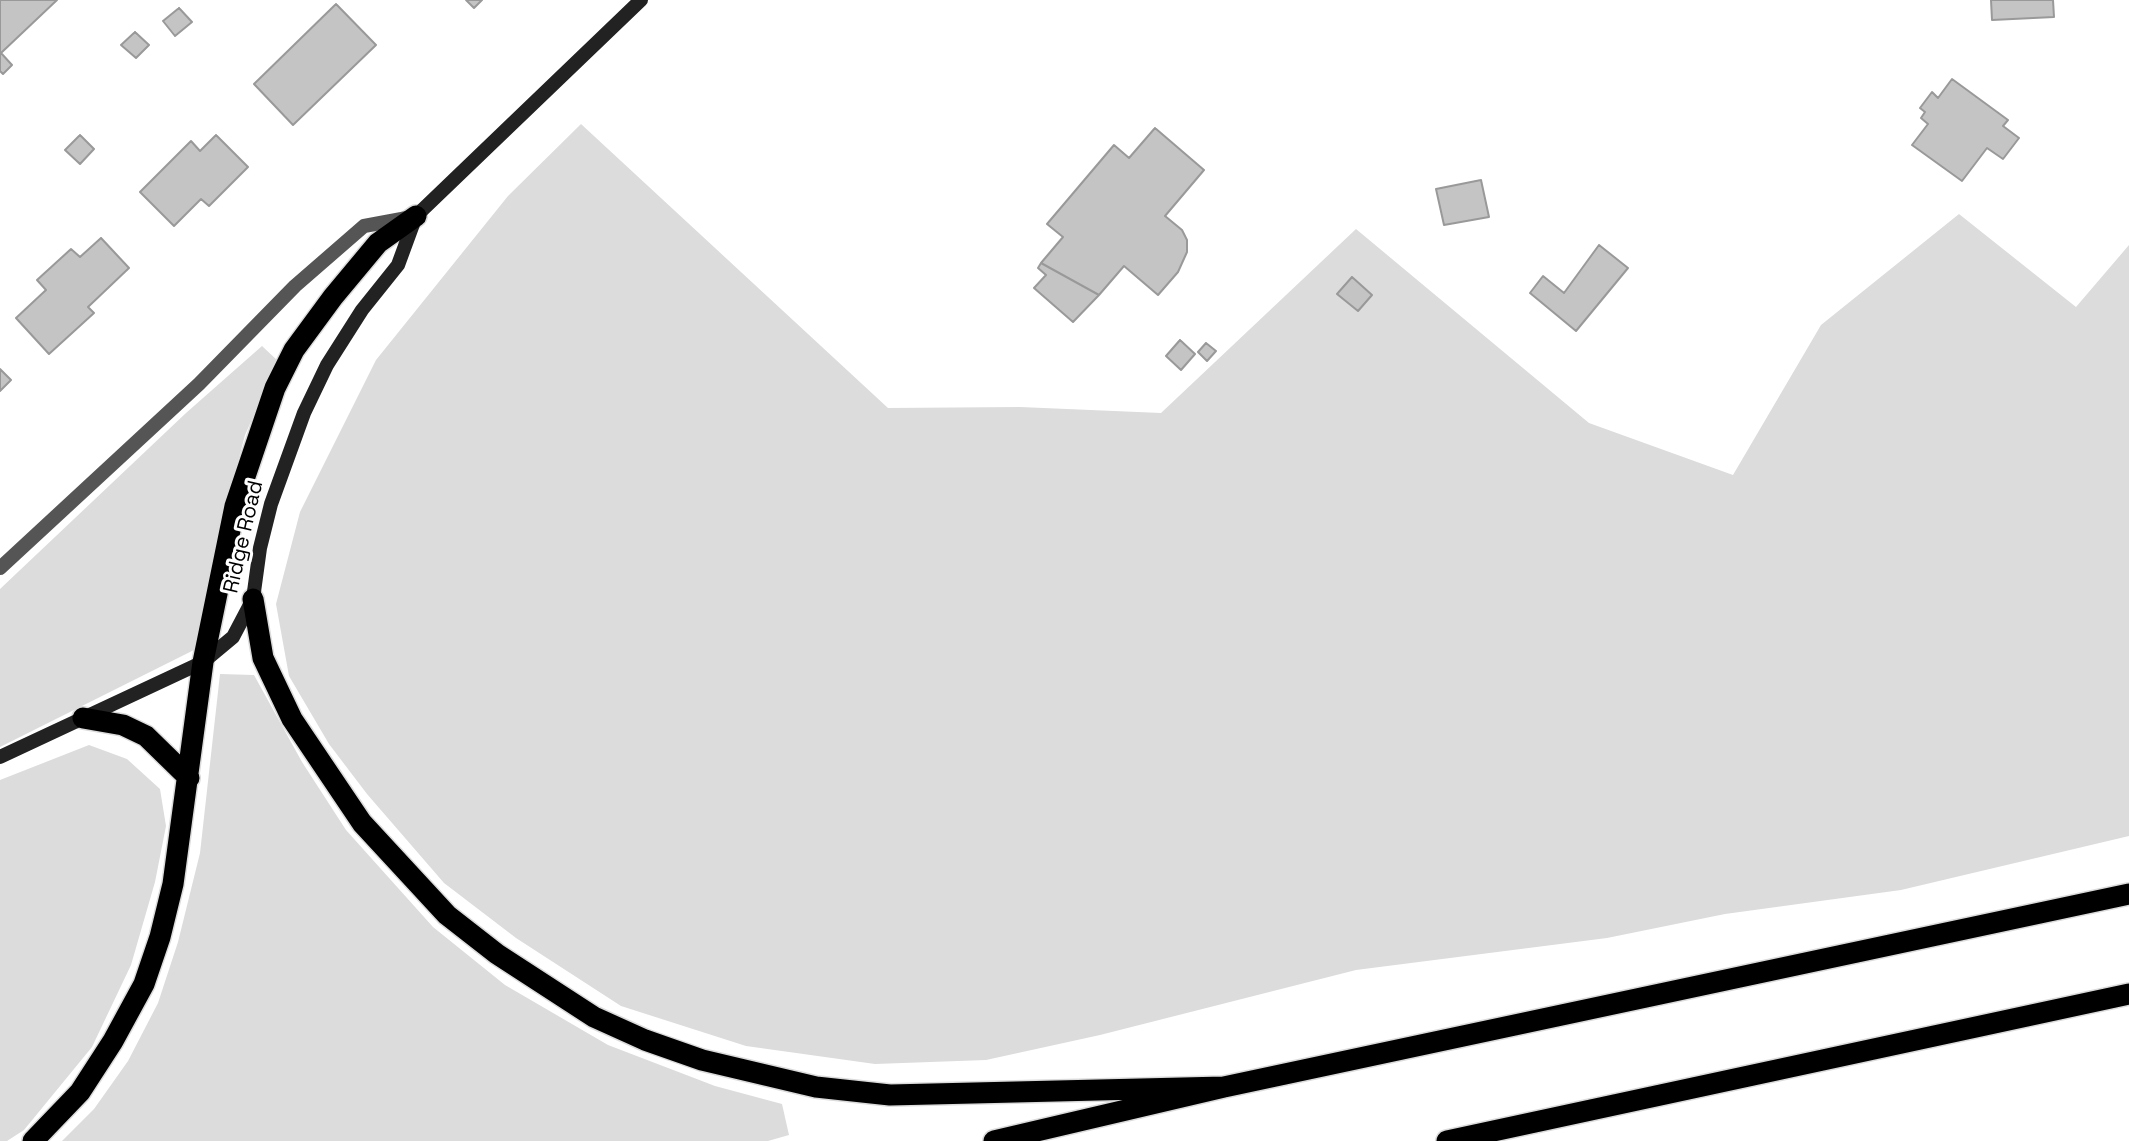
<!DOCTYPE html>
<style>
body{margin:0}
canvas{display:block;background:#fff}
</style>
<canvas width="2129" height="1141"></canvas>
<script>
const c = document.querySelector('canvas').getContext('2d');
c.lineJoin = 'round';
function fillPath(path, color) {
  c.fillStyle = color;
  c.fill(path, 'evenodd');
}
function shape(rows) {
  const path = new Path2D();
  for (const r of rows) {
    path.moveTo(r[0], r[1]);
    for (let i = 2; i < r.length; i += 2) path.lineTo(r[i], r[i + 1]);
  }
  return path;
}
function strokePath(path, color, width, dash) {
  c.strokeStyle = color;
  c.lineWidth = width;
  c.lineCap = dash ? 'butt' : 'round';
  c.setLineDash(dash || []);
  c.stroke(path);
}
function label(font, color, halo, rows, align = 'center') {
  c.font = font + ' "Space Grotesk",sans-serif';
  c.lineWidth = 6;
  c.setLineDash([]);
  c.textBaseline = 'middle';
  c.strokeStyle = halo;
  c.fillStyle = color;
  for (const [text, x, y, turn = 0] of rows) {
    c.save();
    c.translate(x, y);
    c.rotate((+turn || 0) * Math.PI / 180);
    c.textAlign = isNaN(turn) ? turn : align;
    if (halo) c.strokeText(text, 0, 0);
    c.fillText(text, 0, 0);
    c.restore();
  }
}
fillPath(shape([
 [581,124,888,408,1020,407,1161,413,1356,229,1589,423,1733,475,1821,325,1959,214,2076,307,2129,245,2129,836,1901,890,1725,914,1607,938,1356,970,1100,1035,986,1060,875,1064,746,1046,621,1006,516,938,444,883,367,794,329,744,289,676,276,604,300,512,376,360,508,196],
 [262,346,278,361,245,435,225,511,196,649,0,747,0,589,186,413],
 [220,674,254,675,302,762,346,830,433,927,505,985,608,1045,715,1086,782,1104,789,1135,768,1141,62,1141,94,1109,128,1061,158,1003,178,942,200,853],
 [89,745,127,759,160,789,166,826,155,882,131,965,92,1047,24,1130,7,1141,0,1141,0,780]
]), '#dcdcdc');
const building = shape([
 [0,0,57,0,1,53,12,65,3,74,0,71,0,0],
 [466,0,482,0,474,8,466,0],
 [1991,0,2053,0,2054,17,1992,20,1991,0],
 [336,4,376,45,293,125,254,84,336,4],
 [179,8,192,22,175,36,163,21,179,8],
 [135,32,149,45,136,58,121,45,135,32],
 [1952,79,2008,120,2003,126,2019,138,2003,159,1987,148,1962,181,1912,145,1928,124,1921,118,1925,112,1920,108,1932,92,1938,98,1952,79],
 [1155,128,1204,170,1165,216,1182,230,1187,240,1187,252,1178,272,1158,295,1124,266,1099,295,1041,263,1063,237,1047,224,1114,145,1129,158,1155,128],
 [80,135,94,149,80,164,65,150,80,135],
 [216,135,248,167,209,206,201,199,174,226,140,192,191,141,200,151,216,135],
 [1481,180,1489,217,1444,225,1436,189,1481,180],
 [101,238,129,268,88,307,94,313,49,354,16,318,46,290,37,280,71,249,80,257,101,238],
 [1599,245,1628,268,1576,331,1530,293,1543,276,1564,293,1599,245],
 [1041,263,1099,295,1073,322,1034,288,1046,275,1038,268,1041,263],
 [1352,277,1372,295,1358,311,1337,294,1352,277],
 [1180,340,1195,354,1181,370,1166,356,1180,340],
 [1206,343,1216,351,1207,361,1198,352,1206,343],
 [0,369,11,380,0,391,0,369]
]);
fillPath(building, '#c4c4c4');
strokePath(building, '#999', 2);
const highway = shape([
 [253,599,263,658,292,719,362,823,447,915,497,954,594,1017,645,1040,702,1060,816,1087,890,1095,1224,1087],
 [83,718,123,725,146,736,189,778],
 [33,1141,80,1092,113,1041,144,984,160,937,173,884,203,662,235,506,275,388,294,350,333,297,378,243,416,216],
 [994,1141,1224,1087,2129,894],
 [1447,1141,2129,994]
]);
strokePath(highway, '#dbdbdb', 24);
strokePath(shape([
 [0,568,199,384,295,286,364,226,407,218]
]), '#555', 14);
strokePath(shape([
 [0,757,203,662,233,637,253,599,260,548,271,504,304,413,327,365,362,310,398,265,416,216,641,0]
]), '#222', 14);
strokePath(highway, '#000', 21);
label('21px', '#000', '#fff', [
 ["Ridge Road",244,537,-77]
]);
</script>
